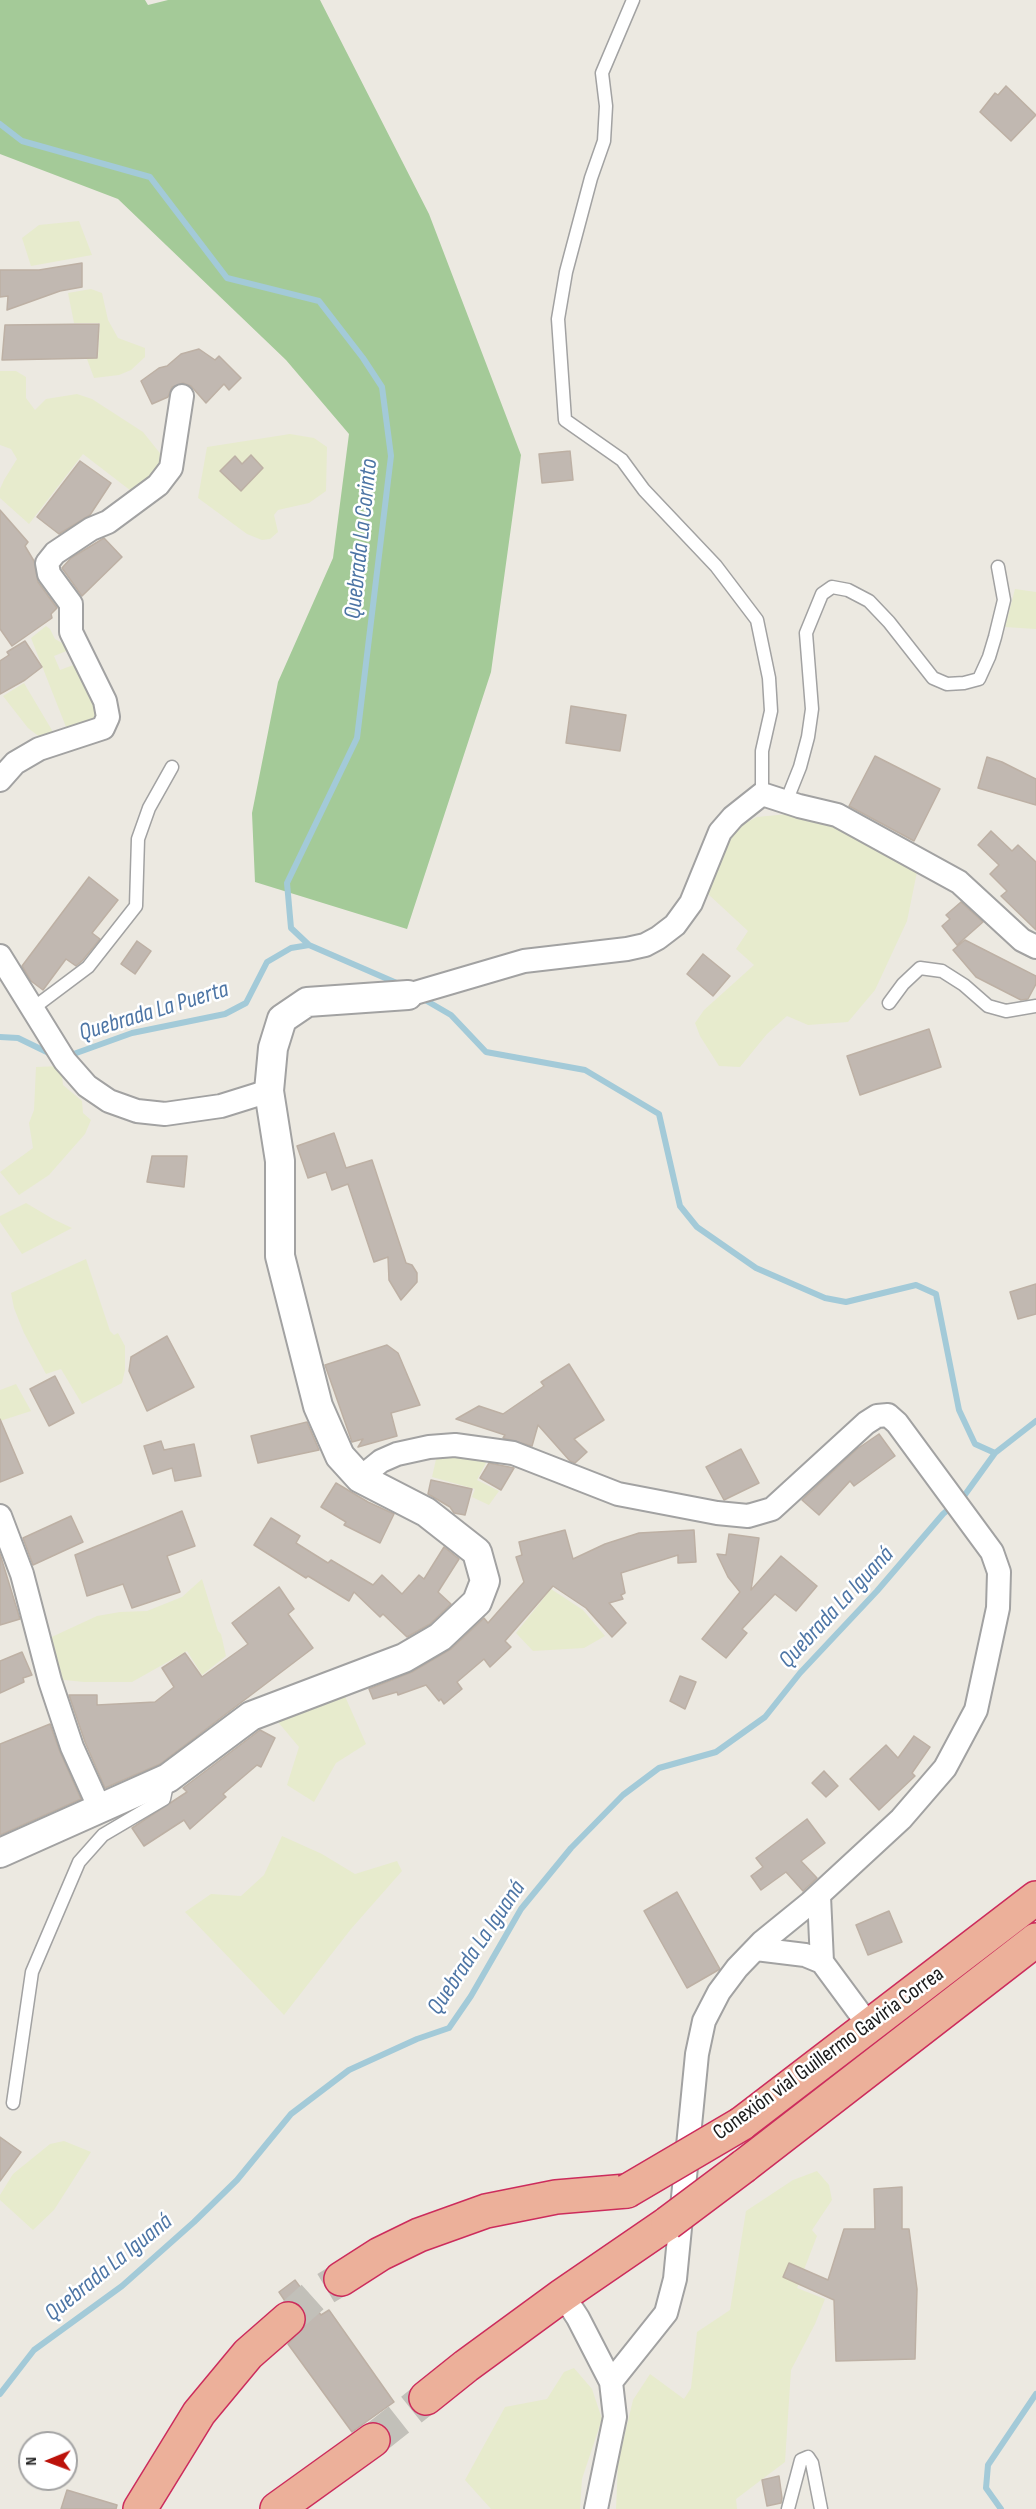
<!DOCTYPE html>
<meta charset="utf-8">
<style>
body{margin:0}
#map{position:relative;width:1036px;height:2509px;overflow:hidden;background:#ece9e1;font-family:"Sofia Sans Condensed",sans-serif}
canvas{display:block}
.north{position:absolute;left:18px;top:2431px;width:60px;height:60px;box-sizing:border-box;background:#fff;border:2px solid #a4a4a4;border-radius:50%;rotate:269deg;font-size:16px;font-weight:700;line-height:24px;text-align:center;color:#1b1b1b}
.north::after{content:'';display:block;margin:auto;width:21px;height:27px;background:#bc120a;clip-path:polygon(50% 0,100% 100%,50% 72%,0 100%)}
</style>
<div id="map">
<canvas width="1036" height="2509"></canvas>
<div class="north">N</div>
</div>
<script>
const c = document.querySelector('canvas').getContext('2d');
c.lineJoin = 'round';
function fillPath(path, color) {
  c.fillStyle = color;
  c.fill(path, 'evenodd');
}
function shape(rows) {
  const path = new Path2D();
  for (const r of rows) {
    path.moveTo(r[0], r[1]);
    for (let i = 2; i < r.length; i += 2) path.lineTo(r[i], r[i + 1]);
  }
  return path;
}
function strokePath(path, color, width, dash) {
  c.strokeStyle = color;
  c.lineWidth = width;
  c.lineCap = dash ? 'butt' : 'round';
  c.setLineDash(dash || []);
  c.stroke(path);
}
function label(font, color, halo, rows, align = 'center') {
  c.font = font + ' "Sofia Sans Condensed",sans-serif';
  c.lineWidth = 5;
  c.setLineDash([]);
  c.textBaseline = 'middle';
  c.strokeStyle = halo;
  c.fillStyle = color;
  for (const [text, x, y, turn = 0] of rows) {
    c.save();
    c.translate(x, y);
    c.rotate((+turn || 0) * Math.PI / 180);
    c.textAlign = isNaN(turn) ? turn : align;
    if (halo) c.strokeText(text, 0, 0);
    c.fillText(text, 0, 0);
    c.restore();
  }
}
fillPath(shape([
 [79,221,92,255,31,266,22,238,39,225],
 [91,289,102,293,108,320,118,338,145,348,145,357,131,370,119,375,94,378,87,359,98,358,100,323,74,323,68,293],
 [0,371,16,371,26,377,26,398,35,410,46,399,77,394,92,399,143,432,167,462,135,494,83,454,29,524,0,498,0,489,4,480,17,459,11,449,0,445],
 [290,434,314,438,327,447,326,491,309,503,278,510,274,515,278,532,270,539,262,540,247,534,198,498,207,447],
 [1015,589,1036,592,1036,629,1005,627],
 [46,626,50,629,55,639,64,644,69,650,54,656,60,670,76,664,95,698,95,724,68,732,31,638],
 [24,683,53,732,41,738,28,728,3,696],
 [788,814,845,829,917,872,907,921,875,990,848,1022,808,1025,787,1016,767,1034,740,1067,719,1066,700,1036,695,1023,704,1010,754,965,736,949,748,931,708,894,732,830,757,817],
 [61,1066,63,1085,82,1101,83,1113,91,1120,85,1134,49,1175,19,1195,0,1172,33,1148,29,1123,34,1110,36,1067],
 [26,1203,53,1219,72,1228,22,1254,0,1222,0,1216],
 [86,1259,110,1331,114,1335,118,1333,125,1346,125,1370,122,1383,82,1404,61,1369,46,1374,24,1333,14,1308,11,1293],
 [16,1384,31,1411,0,1421,0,1390],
 [466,1454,489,1457,477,1480,499,1491,489,1505,472,1497,475,1489,432,1477,437,1455,446,1458],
 [202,1579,218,1631,221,1634,226,1656,202,1675,187,1651,132,1682,84,1682,55,1679,43,1641,97,1616,120,1612,147,1611,182,1597],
 [551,1589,583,1610,605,1636,584,1648,533,1651,516,1633],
 [344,1694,366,1744,336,1763,314,1802,287,1785,299,1747,278,1722],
 [282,1836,322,1854,355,1874,397,1861,402,1871,351,1929,284,2015,185,1912,211,1894,241,1896,264,1875],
 [64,2141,91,2152,54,2210,33,2230,0,2200,0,2195,13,2174,50,2144],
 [817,2171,829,2185,832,2200,812,2230,817,2236,797,2288,825,2299,815,2324,791,2370,785,2462,736,2499,737,2509,616,2509,618,2463,633,2400,650,2374,684,2399,691,2388,697,2332,730,2310,746,2211,793,2180],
 [574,2368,592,2389,602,2419,582,2479,580,2509,491,2509,465,2480,505,2407,547,2399,564,2372]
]), '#e7ebcd');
fillPath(shape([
 [0,0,145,0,148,5,168,0,320,0,429,214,521,455,491,672,407,929,255,882,252,813,278,682,333,558,349,434,286,360,118,199,0,154]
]), '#a4ca98');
strokePath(shape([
 [0,124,22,141,150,177,227,278,319,301,363,358,382,387,391,456,357,738,287,883,291,928,309,945],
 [420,997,451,1015,486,1052,585,1070,659,1114,680,1206,697,1227,756,1268,825,1298,846,1302,916,1285,936,1294,959,1410,975,1444,995,1453],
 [0,1037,18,1038,53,1055],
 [68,1056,132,1033,225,1014,246,1003,267,962,291,948,309,945,399,984],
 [0,2394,34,2350,122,2286,194,2222,237,2180,291,2114,349,2070,417,2039,449,2028,471,1996,521,1909,571,1848,623,1795,659,1768,716,1752,765,1717,800,1673,877,1591,943,1514,964,1496,995,1453,1036,1421],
 [1001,2509,986,2488,988,2465,1036,2394]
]), '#a3cad8', 6);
const building = shape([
 [1006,86,1036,115,1011,141,980,112,995,93,998,95,1006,86],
 [82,263,82,287,60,291,7,310,8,296,0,297,0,270,39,270,82,263],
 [99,324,97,358,2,360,5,325,99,324],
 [199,349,215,360,219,356,241,378,229,390,224,384,206,403,191,386,183,383,172,387,168,397,152,404,141,381,159,368,167,366,181,354,199,349],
 [570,451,573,480,542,483,539,454,570,451],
 [251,455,263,468,241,491,220,471,235,456,242,464,251,455],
 [80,461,111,483,90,515,59,534,37,517,80,461],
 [0,510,28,542,25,546,34,561,38,582,57,608,51,614,52,618,12,646,0,629,0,510],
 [104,538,122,557,82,596,62,568,71,558,104,538],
 [25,641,42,667,25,680,0,694,0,661,9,655,7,652,25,641],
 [571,706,626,715,620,751,566,743,571,706],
 [875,756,940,789,914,841,849,806,875,756],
 [987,757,1002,762,1036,779,1036,805,978,788,987,757],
 [991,831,1012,851,1018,845,1036,862,1036,930,1001,896,1007,891,990,874,999,865,978,845,991,831],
 [89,877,118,900,92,933,100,939,82,961,76,966,66,959,43,990,31,981,22,966,89,877],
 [961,902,983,922,957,945,942,926,950,919,946,915,961,902],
 [965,940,1036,976,1036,984,1028,999,1021,1000,976,977,953,950,965,940],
 [137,941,151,951,135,974,121,964,137,941],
 [703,954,730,976,713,996,687,974,703,954],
 [929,1029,941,1067,860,1095,847,1056,929,1029],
 [334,1133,346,1168,372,1160,406,1263,412,1265,417,1273,417,1282,401,1300,389,1280,388,1257,374,1262,348,1184,332,1190,326,1172,308,1178,297,1146,334,1133],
 [152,1156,187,1156,184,1187,147,1182,152,1156],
 [1036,1284,1036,1314,1018,1319,1010,1292,1036,1284],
 [167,1336,194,1387,147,1411,129,1371,131,1357,167,1336],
 [387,1345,398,1353,420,1405,391,1413,397,1436,358,1447,363,1439,352,1442,325,1365,387,1345],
 [569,1364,604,1420,574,1439,587,1452,575,1463,570,1461,538,1425,532,1446,503,1438,505,1435,456,1419,479,1406,503,1414,544,1386,541,1382,569,1364],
 [55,1376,74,1413,49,1426,30,1389,55,1376],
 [0,1419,23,1473,0,1482,0,1419],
 [307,1422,319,1450,258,1463,251,1436,307,1422],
 [879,1434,895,1456,854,1486,850,1481,819,1515,802,1500,857,1449,879,1434],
 [161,1441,164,1450,194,1444,201,1476,175,1481,172,1468,153,1474,144,1446,161,1441],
 [741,1449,759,1483,724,1500,706,1467,741,1449],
 [489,1463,514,1468,501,1490,480,1478,489,1463],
 [431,1480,472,1489,465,1515,454,1513,450,1507,428,1494,431,1480],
 [336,1483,368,1502,394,1514,380,1543,344,1525,346,1522,321,1507,336,1483],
 [182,1511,195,1546,167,1556,180,1592,132,1608,123,1584,87,1596,75,1555,182,1511],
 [71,1516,83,1542,33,1565,23,1538,71,1516],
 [271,1518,300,1536,296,1543,328,1563,331,1560,373,1585,382,1575,402,1594,419,1575,424,1579,444,1547,459,1559,438,1592,451,1604,430,1624,407,1637,383,1614,380,1617,354,1592,349,1601,308,1576,306,1578,254,1545,271,1518],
 [565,1530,573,1559,605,1544,639,1533,694,1530,696,1562,678,1563,678,1555,621,1573,625,1593,621,1595,623,1599,609,1603,626,1623,612,1637,586,1608,553,1586,505,1641,511,1647,490,1667,484,1659,457,1682,462,1689,444,1704,441,1699,439,1701,426,1685,398,1695,397,1692,373,1699,369,1689,412,1672,451,1649,484,1618,488,1623,524,1582,516,1557,522,1555,519,1542,565,1530],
 [729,1534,759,1538,751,1590,781,1556,817,1586,796,1611,775,1594,742,1629,747,1633,726,1658,702,1639,740,1592,728,1577,717,1554,726,1555,729,1534],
 [0,1554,20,1619,0,1625,0,1554],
 [279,1587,294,1609,288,1614,313,1648,160,1764,105,1788,85,1742,69,1695,97,1695,97,1705,155,1702,174,1687,162,1668,185,1653,202,1677,248,1644,232,1623,279,1587],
 [22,1652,32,1675,23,1678,24,1682,0,1693,0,1661,22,1652],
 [680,1676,696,1682,685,1709,670,1701,680,1676],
 [50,1724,60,1752,81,1799,0,1835,0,1744,50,1724],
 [260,1730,275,1738,261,1767,257,1765,223,1794,226,1797,190,1829,184,1820,144,1846,132,1828,187,1792,183,1788,260,1730],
 [914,1736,930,1747,912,1773,915,1776,879,1810,850,1779,886,1745,898,1758,914,1736],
 [824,1771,838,1786,826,1797,812,1783,824,1771],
 [807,1819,825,1843,801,1861,817,1878,803,1891,786,1872,761,1890,751,1876,763,1867,756,1858,807,1819],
 [677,1892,720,1969,687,1988,644,1911,677,1892],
 [889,1911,902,1942,868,1955,856,1925,889,1911],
 [0,2137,21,2152,0,2181,0,2137],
 [902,2187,902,2229,909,2229,917,2289,915,2359,836,2361,834,2300,783,2277,789,2263,828,2280,844,2229,875,2229,874,2189,902,2187],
 [295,2280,321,2315,329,2310,394,2402,352,2432,288,2344,306,2324,306,2315,302,2307,295,2302,285,2301,279,2292,295,2280],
 [779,2476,782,2498,781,2503,767,2506,762,2480,779,2476],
 [67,2490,117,2505,116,2509,61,2509,67,2490]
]);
fillPath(building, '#c1b8b1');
strokePath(building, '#bdb0a4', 1.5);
strokePath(shape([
 [288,2319,316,2294,341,2279],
 [373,2440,426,2398]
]), '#c2c0b9', 33, [33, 16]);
const service = shape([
 [633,0,602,73,606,106,604,141,591,178,566,272,558,319,565,420,622,460,644,490,716,566,757,620,769,678,771,711,762,751,762,794],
 [786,802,800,767,808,737,812,709,806,633,822,594,832,587,848,590,869,601,889,622,933,678,947,684,964,683,979,679,989,657,995,637,1004,600,998,567],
 [889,1003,903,984,920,968,942,971,964,985,988,1006,1006,1011,1036,1006],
 [32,1009,88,967,136,906,138,839,149,808,172,767],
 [13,2103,32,1972,79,1862,103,1835,164,1799,168,1780],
 [788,2509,801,2460,808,2457,812,2463,821,2509]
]);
const minor = shape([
 [0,780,15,763,39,749,103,728,108,717,105,701,71,632,71,604,49,574,47,563,55,553,91,529,108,522,158,485,171,468,182,396],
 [0,956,65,1061,87,1086,109,1101,137,1111,165,1114,221,1106,269,1091],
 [408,995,524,961,627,949,645,945,658,938,675,925,691,903,720,832,733,817,762,794,799,806,837,815,959,882,1022,940,1036,947],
 [360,1478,381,1461,397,1454,429,1447,455,1445,513,1453,618,1494,717,1513,748,1516,772,1509,866,1423,877,1416,888,1415,897,1423,992,1552,999,1572,998,1608,976,1710,945,1768,901,1819,810,1903,762,1942,737,1968,719,1992,704,2021,697,2054,675,2279,666,2313,611,2382],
 [0,1516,22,1574,50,1681,72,1747,100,1809],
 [819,1896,822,1962],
 [756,1949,805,1955,822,1962,870,2027],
 [563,2295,578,2318,611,2382,615,2417,596,2509]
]);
const tertiary = shape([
 [0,1853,168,1778,251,1716,404,1658,440,1637,477,1602,485,1581,477,1552,426,1512,360,1478,340,1456,318,1406,280,1256,280,1161,269,1091,273,1048,282,1019,307,1002,408,995]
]);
const trunk = shape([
 [741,2124,1036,1898],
 [744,2166,1036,1940],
 [341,2279,380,2254,419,2235,486,2211,556,2197,627,2191],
 [426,2398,466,2366,563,2295,668,2223],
 [140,2509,199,2413,248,2354,288,2319],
 [277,2509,373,2440]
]);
strokePath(service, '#a2a2a2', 15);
strokePath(minor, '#a2a2a2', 26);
strokePath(tertiary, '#a2a2a2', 32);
strokePath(trunk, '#cc2c5c', 36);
strokePath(service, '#fff', 12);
strokePath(minor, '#fff', 22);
strokePath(tertiary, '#fff', 28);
strokePath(trunk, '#ecb09a', 33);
const trunkBridge = shape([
 [627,2191,741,2124],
 [668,2223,744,2166]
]);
strokePath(trunkBridge, '#cc2c5c', 36, []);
strokePath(trunkBridge, '#ecb09a', 33);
label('22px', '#1b1b1b', '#fff', [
 ["Conexión vial Guillermo Gaviria Correa",829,2054,-36]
]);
label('italic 24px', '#4d75a5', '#fff', [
 ["Quebrada La Corinto",362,539,-84],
 ["Quebrada La Puerta",154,1012,-17],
 ["Quebrada La Iguaná",837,1608,-47],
 ["Quebrada La Iguaná",477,1948,-56],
 ["Quebrada La Iguaná",109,2268,-39]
]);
</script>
